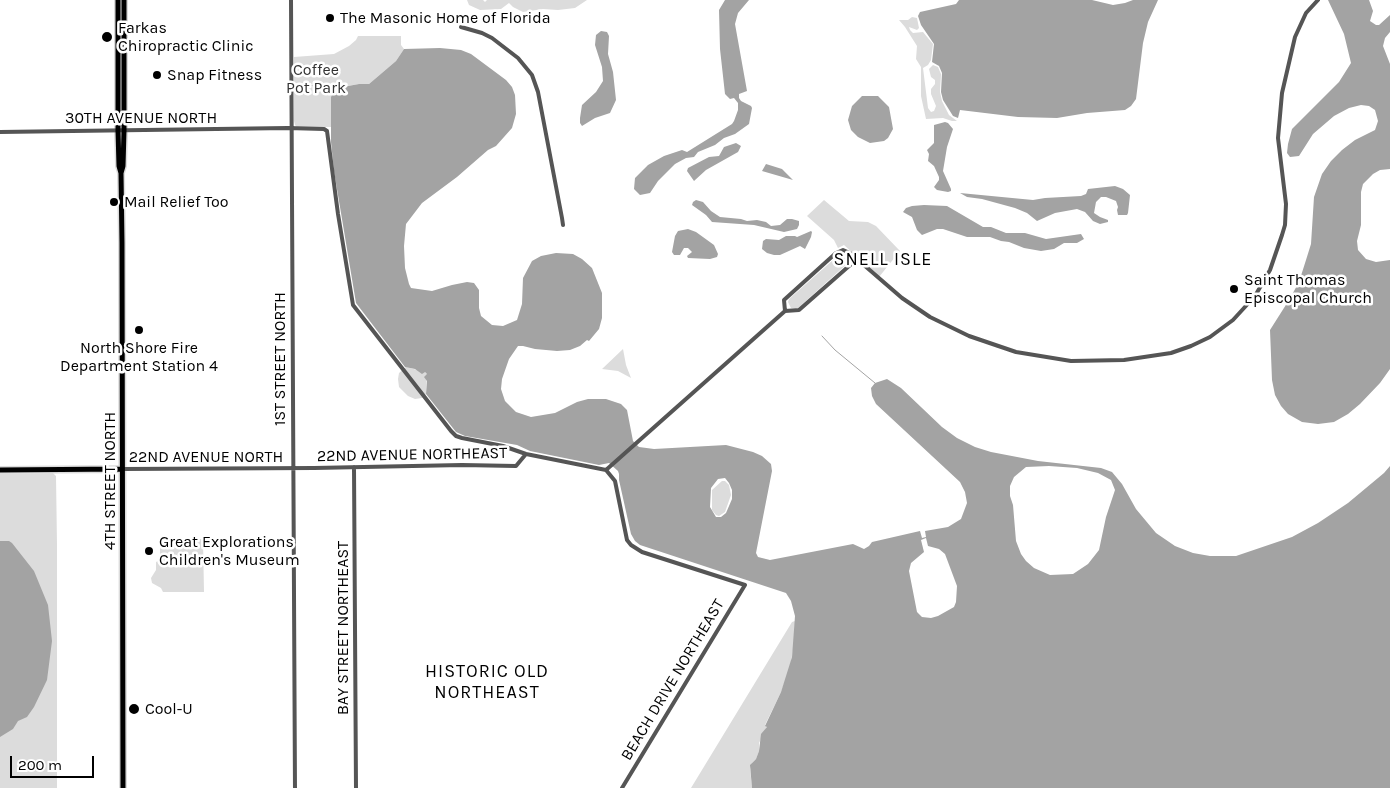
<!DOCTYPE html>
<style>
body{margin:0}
#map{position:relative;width:1390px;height:788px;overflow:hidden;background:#fff;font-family:Karla,sans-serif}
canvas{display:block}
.scale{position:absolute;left:10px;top:756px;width:84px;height:22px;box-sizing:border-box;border:2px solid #000;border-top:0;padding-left:6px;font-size:15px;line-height:18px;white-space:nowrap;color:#000;-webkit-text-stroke:4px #fff;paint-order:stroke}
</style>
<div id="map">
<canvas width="1390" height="788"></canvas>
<div class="scale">200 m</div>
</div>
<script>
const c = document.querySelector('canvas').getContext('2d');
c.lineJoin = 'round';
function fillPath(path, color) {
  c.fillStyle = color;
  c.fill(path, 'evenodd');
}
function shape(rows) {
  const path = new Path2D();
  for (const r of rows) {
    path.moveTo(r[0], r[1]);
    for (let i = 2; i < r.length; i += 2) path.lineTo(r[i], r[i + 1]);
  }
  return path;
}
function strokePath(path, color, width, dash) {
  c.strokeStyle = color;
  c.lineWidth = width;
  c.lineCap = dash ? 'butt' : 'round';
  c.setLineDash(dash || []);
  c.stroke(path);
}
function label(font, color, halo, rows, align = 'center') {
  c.font = font + ' Karla,sans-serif';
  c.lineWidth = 5;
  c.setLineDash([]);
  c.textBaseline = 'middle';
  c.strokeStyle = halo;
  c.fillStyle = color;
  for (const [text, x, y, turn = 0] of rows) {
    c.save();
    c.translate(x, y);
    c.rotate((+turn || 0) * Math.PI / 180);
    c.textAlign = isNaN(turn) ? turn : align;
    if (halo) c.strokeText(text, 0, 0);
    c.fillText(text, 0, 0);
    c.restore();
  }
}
fillPath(shape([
 [467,0,483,0,485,2,487,0,587,0,575,8,558,10,543,9,523,12,513,7,509,3,501,9,480,10,469,5],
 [912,17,917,18,919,28,917,30,909,27,910,30,913,33,923,32,933,44,931,60,928,65,923,68,928,108,931,112,934,111,936,106,931,94,931,89,935,84,935,80,931,77,929,69,933,65,938,67,941,74,940,92,942,101,949,115,957,121,952,121,943,118,926,119,921,96,921,67,916,59,917,46,905,27,899,20,908,20],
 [358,36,401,36,401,45,404,49,396,61,369,84,359,84,341,87,334,91,331,102,331,127,297,127,295,125,294,121,294,57,334,54,349,46,356,40],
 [824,200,849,221,868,222,876,226,900,251,879,277,844,245,838,248,834,240,807,216],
 [842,252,849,257,848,263,798,308,791,308,788,302,789,299],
 [623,349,626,365,631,378,618,371,602,369],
 [406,367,425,372,427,374,426,394,422,398,415,399,408,396,399,387,398,379,399,373],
 [53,473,56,476,57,545,57,788,0,788,0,474],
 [722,481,725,481,729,485,731,495,725,512,719,516,716,515,712,510,712,490],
 [203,539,204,592,163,592,161,588,152,583,151,578,156,570,156,562,160,560,160,540],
 [795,621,794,644,790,668,781,692,765,725,767,727,759,743,759,751,756,759,752,763,750,768,752,788,691,788,792,622]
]), '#dcdcdc');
fillPath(shape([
 [725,0,749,0,738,13,735,24,747,91,739,94,739,98,741,101,751,106,752,108,749,124,735,134,724,138,715,145,698,152,694,157,686,158,675,164,658,181,650,193,640,195,634,189,635,178,648,165,664,156,682,150,687,152,732,124,734,121,738,110,738,103,734,98,730,99,725,94,720,49,719,10],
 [959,0,1092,0,1113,5,1125,3,1133,0,1158,0,1148,22,1143,43,1136,99,1131,106,1125,110,1087,113,1057,118,1018,117,960,110,958,118,953,116,943,100,941,92,942,73,939,66,932,62,934,44,921,25,918,16,920,12,956,4],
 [1328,0,1369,0,1373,11,1370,21,1376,25,1379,25,1390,15,1390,32,1385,38,1383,46,1390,64,1390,169,1380,170,1373,174,1363,184,1361,192,1361,225,1357,241,1358,250,1366,259,1376,262,1390,260,1390,369,1380,383,1360,404,1348,414,1334,422,1318,424,1302,422,1288,414,1281,406,1275,395,1272,380,1270,330,1289,300,1299,282,1306,260,1311,244,1314,197,1322,174,1331,161,1342,150,1355,140,1375,130,1378,121,1375,110,1369,106,1361,105,1349,108,1334,116,1313,134,1299,156,1290,157,1287,153,1288,144,1292,129,1339,82,1351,63,1344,34],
 [601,31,607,32,609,36,608,54,613,72,616,100,610,113,595,118,582,126,580,123,580,118,582,105,596,92,603,81,602,67,595,45,596,35],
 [440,48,461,50,471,54,506,80,512,87,515,95,516,114,512,128,496,146,488,150,457,177,422,203,406,224,404,246,405,268,409,284,411,288,432,291,452,285,467,282,474,283,479,290,479,308,481,316,492,325,503,326,517,320,522,304,523,278,532,261,541,256,556,253,573,254,582,259,592,268,602,293,602,318,599,329,589,341,587,340,580,346,570,350,557,351,535,349,523,346,518,346,509,359,502,379,501,389,505,401,516,412,531,417,555,413,577,402,588,399,606,399,621,404,627,410,633,441,639,447,654,449,726,445,753,452,762,456,771,464,772,471,756,553,758,557,770,560,853,544,864,549,869,546,872,542,920,531,922,538,926,537,925,531,948,527,961,519,967,503,965,492,960,482,876,404,872,396,871,388,875,383,887,379,901,388,942,427,957,438,975,447,991,452,1038,461,1101,468,1112,472,1122,484,1136,509,1156,533,1175,546,1193,553,1210,556,1236,556,1292,537,1318,523,1348,503,1384,473,1390,466,1390,788,752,788,750,765,756,759,759,751,761,734,767,727,765,726,781,692,792,657,795,616,791,601,786,593,640,545,635,541,631,534,619,480,619,474,618,471,609,463,599,465,530,451,517,445,465,436,456,432,426,394,427,381,424,377,427,374,425,372,422,374,415,369,405,367,356,303,334,171,331,142,331,97,337,88,359,84,369,84,396,61,404,49],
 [1049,466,1077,468,1098,473,1111,480,1115,490,1106,517,1099,550,1088,564,1073,574,1050,575,1034,568,1026,561,1021,554,1016,541,1013,505,1010,496,1010,486,1014,477,1026,467],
 [725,478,729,483,732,490,732,499,726,513,721,517,716,517,710,507,711,488,718,479],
 [926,538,928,546,939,549,945,554,957,586,956,602,954,607,938,616,931,618,922,617,917,612,909,571,911,563,924,552,921,540],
 [862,96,878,96,889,107,893,129,888,138,884,141,870,143,858,137,851,130,848,120,852,106],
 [945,122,948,123,953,129,947,147,943,171,951,189,951,191,948,192,937,190,934,187,939,180,939,177,934,166,928,161,929,154,927,150,934,143,934,125],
 [736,143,741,146,738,152,706,170,694,181,687,171,688,168,709,157,719,156,724,147],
 [766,164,782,169,793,180,762,171],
 [1115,186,1123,189,1130,195,1128,213,1127,215,1118,215,1117,210,1118,207,1116,201,1106,197,1101,197,1096,202,1094,213,1100,217,1108,220,1108,222,1100,224,1093,221,1085,212,1077,209,1055,213,1037,221,1027,213,1015,208,982,199,967,197,960,193,1033,200,1045,198,1081,196,1086,194,1088,189],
 [696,200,703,202,711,211,720,217,741,219,747,221,757,220,766,222,771,226,780,225,787,219,792,219,799,221,799,225,797,229,784,232,754,225,712,222,706,215,692,205,693,202],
 [924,205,947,206,983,227,991,227,1006,233,1025,233,1046,239,1081,234,1084,239,1077,243,1064,243,1054,249,1041,251,1024,248,1009,242,1001,241,990,237,967,237,943,229,937,229,922,235,917,230,912,217,903,212,906,208,912,206],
 [688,229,696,232,714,245,718,254,717,257,710,259,688,258,687,256,692,252,688,248,684,248,680,255,674,255,672,252,675,236,678,231],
 [811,231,812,232,811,237,805,249,800,246,780,255,774,255,767,253,762,249,763,241,766,239,779,240,786,236,795,236,797,237],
 [0,541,9,541,12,543,34,571,48,605,52,641,47,680,34,707,27,717,18,721,13,729,0,737]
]), '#a3a3a3');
strokePath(shape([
 [294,85,322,86,336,89],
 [822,336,835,350,875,383]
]), '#a3a3a3', 1);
const major = shape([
 [118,0,118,131,119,166,121,173,122,243,123,788],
 [121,173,123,166,124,131,124,0],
 [0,470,122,469]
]);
strokePath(major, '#dbdbdb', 8);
strokePath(shape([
 [291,0,295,788],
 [461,27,482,33,492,38,518,58,532,75,538,92,562,218,563,225],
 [0,132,288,128,324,129,327,131,338,214,353,305,451,431,456,436,462,438,503,446,526,454,606,470,615,481,627,540,631,545,642,552,745,585,622,788],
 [785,311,784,300,836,253,843,250,850,253,902,298,930,317,969,336,1016,352,1071,361,1124,360,1171,353,1191,346,1210,337,1233,320,1255,296,1270,270,1282,235,1285,225,1286,204,1278,138,1282,93,1295,37,1306,13,1318,0],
 [354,467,356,788],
 [122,469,314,468,462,465,516,466,526,454],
 [606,470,785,311,799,310,857,259]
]), '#555', 4);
strokePath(major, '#000', 5);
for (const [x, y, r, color] of [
 [330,18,5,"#000"],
 [107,37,6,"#000"],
 [157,75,5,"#000"],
 [114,202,5,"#000"],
 [1234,289,5,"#000"],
 [139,330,5,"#000"],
 [149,551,5,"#000"],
 [134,709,6,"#000"]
]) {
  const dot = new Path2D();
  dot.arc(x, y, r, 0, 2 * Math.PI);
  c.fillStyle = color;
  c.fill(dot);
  strokePath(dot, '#fff', 2);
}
label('16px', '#000', '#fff', [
 ["The Masonic Home of Florida",340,18],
 ["Farkas",118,28],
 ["Chiropractic Clinic",118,46],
 ["Snap Fitness",167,75],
 ["Mail Relief Too",124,202],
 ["Saint Thomas",1244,280],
 ["Episcopal Church",1244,298],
 ["North Shore Fire",139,348,"center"],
 ["Department Station 4",139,366,"center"],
 ["Great Explorations",159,542],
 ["Children's Museum",159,560],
 ["Cool-U",145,709]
], 'left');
label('16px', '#333', '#fff', [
 ["Coffee",316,70],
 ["Pot Park",316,88]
]);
label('16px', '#000', '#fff', [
 ["30TH AVENUE NORTH",141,118],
 ["1ST STREET NORTH",280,359,-90],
 ["22ND AVENUE NORTHEAST",412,455,-1],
 ["22ND AVENUE NORTH",206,457],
 ["4TH STREET NORTH",110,481,-90],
 ["BAY STREET NORTHEAST",343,628,-90],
 ["BEACH DRIVE NORTHEAST",673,680,-59]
]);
c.letterSpacing = '1px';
label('18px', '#000', '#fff', [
 ["SNELL ISLE",883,260],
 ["HISTORIC OLD",487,672],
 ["NORTHEAST",487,693]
]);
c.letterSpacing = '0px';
</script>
